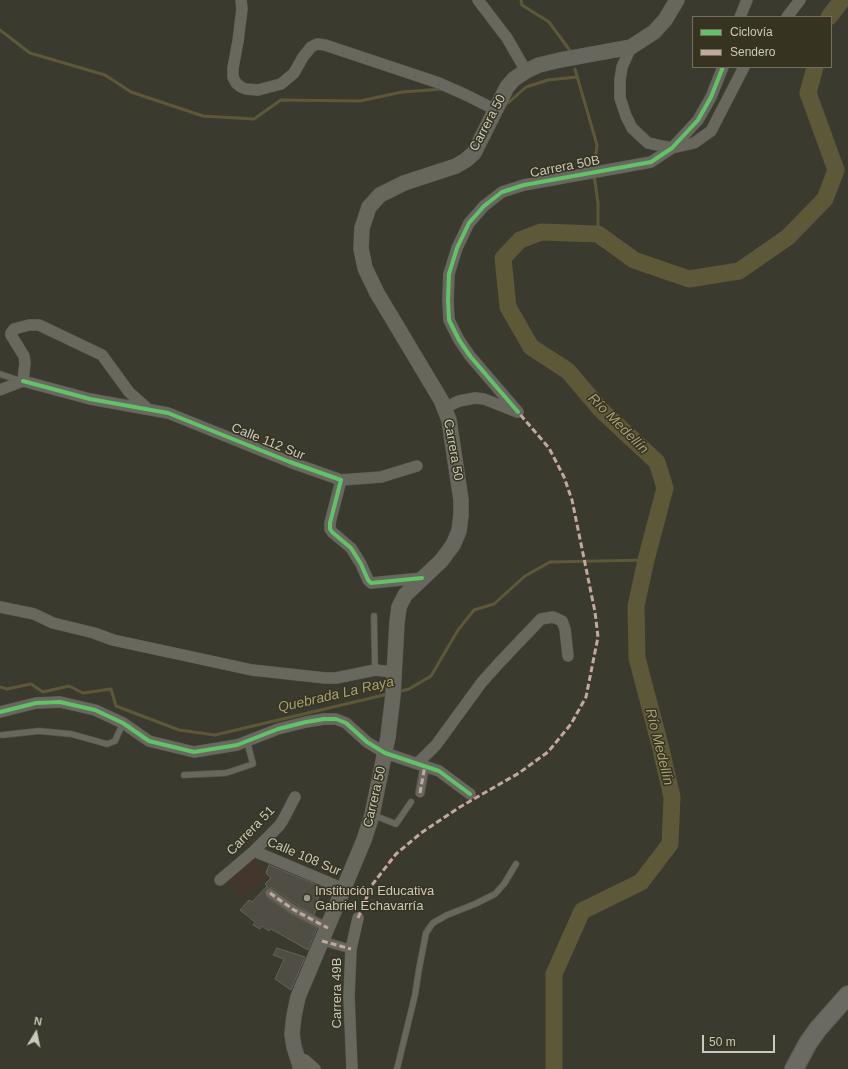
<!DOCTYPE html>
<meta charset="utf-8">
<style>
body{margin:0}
#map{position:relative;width:848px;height:1069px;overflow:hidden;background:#3b3a2f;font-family:Arial,sans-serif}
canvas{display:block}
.legend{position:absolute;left:692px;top:16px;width:140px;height:52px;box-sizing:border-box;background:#363421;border:1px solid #72705e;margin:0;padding:5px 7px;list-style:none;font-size:12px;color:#cbc9ba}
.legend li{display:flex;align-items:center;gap:8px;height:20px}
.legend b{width:20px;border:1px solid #72705e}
.north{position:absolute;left:16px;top:1013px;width:40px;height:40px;-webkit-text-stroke:3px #363421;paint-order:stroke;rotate:10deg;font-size:11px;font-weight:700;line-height:16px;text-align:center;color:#cbc9ba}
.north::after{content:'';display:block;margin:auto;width:14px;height:18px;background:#cbc9ba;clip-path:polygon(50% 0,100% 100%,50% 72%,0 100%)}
.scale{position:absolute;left:702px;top:1035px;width:73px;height:18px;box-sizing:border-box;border:2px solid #cbc9ba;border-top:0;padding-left:5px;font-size:12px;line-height:14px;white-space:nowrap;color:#cbc9ba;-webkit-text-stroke:3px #363421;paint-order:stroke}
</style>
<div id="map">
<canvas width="848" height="1069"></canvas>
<ul class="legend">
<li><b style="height:5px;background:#61c268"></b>Ciclovía</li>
<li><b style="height:5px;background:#c3a89e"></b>Sendero</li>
</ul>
<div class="north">N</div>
<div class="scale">50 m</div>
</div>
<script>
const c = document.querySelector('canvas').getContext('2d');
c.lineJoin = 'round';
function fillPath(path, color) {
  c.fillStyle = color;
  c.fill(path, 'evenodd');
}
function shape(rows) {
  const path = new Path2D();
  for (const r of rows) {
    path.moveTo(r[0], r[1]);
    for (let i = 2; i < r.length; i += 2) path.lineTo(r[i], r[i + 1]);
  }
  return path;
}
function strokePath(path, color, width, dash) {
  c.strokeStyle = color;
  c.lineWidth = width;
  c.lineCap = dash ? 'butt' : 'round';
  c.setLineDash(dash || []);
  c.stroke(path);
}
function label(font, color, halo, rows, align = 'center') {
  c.font = font + ' Arial,sans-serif';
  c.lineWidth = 3;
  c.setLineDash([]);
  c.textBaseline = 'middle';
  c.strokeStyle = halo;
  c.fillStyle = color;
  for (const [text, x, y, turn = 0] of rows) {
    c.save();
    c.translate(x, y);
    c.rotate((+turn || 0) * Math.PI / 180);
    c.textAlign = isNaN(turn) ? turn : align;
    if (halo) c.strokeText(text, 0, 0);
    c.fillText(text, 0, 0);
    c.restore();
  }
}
fillPath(shape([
 [252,857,268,875,242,898,226,880]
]), '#43362d');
strokePath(shape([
 [521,0,522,5,549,22,571,52],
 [0,30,30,53,105,75,131,92,203,116,254,119,281,100,360,101,402,92,443,89],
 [575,69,597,145,594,170],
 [508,103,526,87,548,80,577,77],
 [594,175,598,203,598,234],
 [0,687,7,689,31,684,43,692,69,686,83,693,111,689,116,706,179,730,215,735,388,694],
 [397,692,409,689,431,676,458,630,474,610,494,604,525,576,550,562,646,560]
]), '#5d5838', 3);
strokePath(shape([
 [829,17,842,0],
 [554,1069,554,974,582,911,641,882,670,844,672,797,661,749,637,658,636,606,646,560,665,488,657,462,601,410,568,371,531,347,508,307,503,258,520,240,541,232,598,234,634,260,689,279,739,271,788,237,825,199,836,170,808,93,815,67]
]), '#5d5838', 17);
const building = shape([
 [269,865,322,887,317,902,319,903,314,915,297,905,273,888,267,888,265,892,267,897,291,914,317,928,308,950,271,929,269,931,262,926,260,929,253,925,255,922,240,910,249,900,252,902,267,886,265,884,271,878,266,873,269,865],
 [277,948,305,957,291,990,275,979,284,959,273,955,277,948]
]);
fillPath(building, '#4f4d44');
strokePath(building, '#636157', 1);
const service = shape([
 [0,374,21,381],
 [374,616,375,670],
 [2,735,39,731,71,734,107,744,115,741,123,723],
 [184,775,226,773,253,764,247,741],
 [373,815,396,824,411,802],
 [397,1069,415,995,419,969,426,933,430,927,433,923,447,915,475,904,495,894,504,884,516,864]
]);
const pedestrian = shape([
 [420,793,425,765],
 [270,893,294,910,328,928],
 [322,941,351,949]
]);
const minor = shape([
 [241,0,242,9,238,41,233,68,233,77,236,83,241,87,246,89,258,90,281,84,294,73,303,57,311,47,317,44,325,45,439,83,466,95,496,110],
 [478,0,507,38,526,71],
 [740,17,747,0],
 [787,17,800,0],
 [631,47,622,67,620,80,620,98,626,116,632,128,648,143,672,148,694,143,711,131,744,67],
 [23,381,90,399,168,413,290,462,341,480,330,523,330,529,332,532,351,548,361,564,368,580,371,583,422,578],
 [23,381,25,363,24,356,11,335,11,333,14,329,29,325,39,325,102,355,129,392,148,409],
 [0,390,23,381],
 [444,408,459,401,475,398,484,399,517,412],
 [518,412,470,356,459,340,449,320,448,300,449,274,457,248,469,223,484,206,502,192,524,185,651,162,672,148,698,120,711,97,723,67],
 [341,480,381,477,417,466],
 [0,607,34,614,53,623,94,633,113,640,252,670,325,678,336,678,375,670,394,672],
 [0,712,36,703,60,702,95,710,123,723,149,741,194,752,237,745,278,729,306,722,324,719,336,719,346,723,367,742,385,753,439,771,470,794],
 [418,763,436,745,482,682,500,662,541,619,553,617,562,621,565,629,568,656],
 [254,851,344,889],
 [220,880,254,851,279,826,283,820,295,797],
 [296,1058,305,1060,315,1069],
 [352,1069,349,997,351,949,358,918]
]);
const secondary = shape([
 [301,1069,294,1047,292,1034,294,1016,298,997,364,840,372,815,388,737,393,695,397,622,399,607,405,595,441,561,453,545,459,531,461,515,461,500,449,420,441,400,377,293,365,268,361,248,362,228,369,207,380,195,404,183,456,166,466,160,474,153,507,87,514,79,526,71,539,65,560,60,631,47,654,32,665,20,677,0]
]);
const trunk = shape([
 [794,1069,808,1043,818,1029,848,995]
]);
strokePath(service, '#57564e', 7);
strokePath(pedestrian, '#57564e', 10);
strokePath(minor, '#57564e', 12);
strokePath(secondary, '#57564e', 16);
strokePath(trunk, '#57564c', 20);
strokePath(service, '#69685f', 5.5);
strokePath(pedestrian, '#69685f', 8);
strokePath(minor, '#69685f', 11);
strokePath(secondary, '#68675d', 15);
strokePath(trunk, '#6a6a62', 18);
strokePath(shape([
 [420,793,425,765],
 [270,893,294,910,328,928],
 [358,918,372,885,396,854,421,833,460,807,519,773,548,752,571,724,586,697,598,637,595,612,572,500,564,477,549,448,518,412],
 [322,941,351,949]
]), '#c3a89e', 3, [6, 3]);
strokePath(shape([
 [23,381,90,399,168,413,290,462,341,480,330,523,330,529,332,532,351,548,361,564,368,580,371,583,422,578],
 [518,412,470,356,459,340,449,320,448,300,449,274,457,248,469,223,484,206,502,192,524,185,651,162,672,148,698,120,711,97,723,67],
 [0,712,36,703,60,702,95,710,123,723,149,741,194,752,237,745,278,729,306,722,324,719,336,719,346,723,367,742,385,753,439,771,470,794]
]), '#61c268', 4);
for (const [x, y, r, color] of [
 [307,898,4,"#999789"]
]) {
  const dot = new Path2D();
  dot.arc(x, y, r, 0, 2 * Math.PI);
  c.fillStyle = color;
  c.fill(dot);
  strokePath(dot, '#363421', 1.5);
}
label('13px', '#cbc9ba', '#363421', [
 ["Carrera 50",488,123,-62],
 ["Carrera 50B",565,167,-11],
 ["Calle 112 Sur",268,442,22],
 ["Carrera 50",453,450,80],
 ["Carrera 50",375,797,-77],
 ["Carrera 51",251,831,-46],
 ["Calle 108 Sur",304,857,23],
 ["Carrera 49B",337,993,-90]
]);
label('13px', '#cbc9ba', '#363421', [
 ["Institución Educativa",315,891],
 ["Gabriel Echavarría",315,906]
], 'left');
label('italic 14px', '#a7a076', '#363421', [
 ["Río Medellín",618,424,45],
 ["Quebrada La Raya",336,695,-13],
 ["Río Medellín",659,747,76]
]);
</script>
